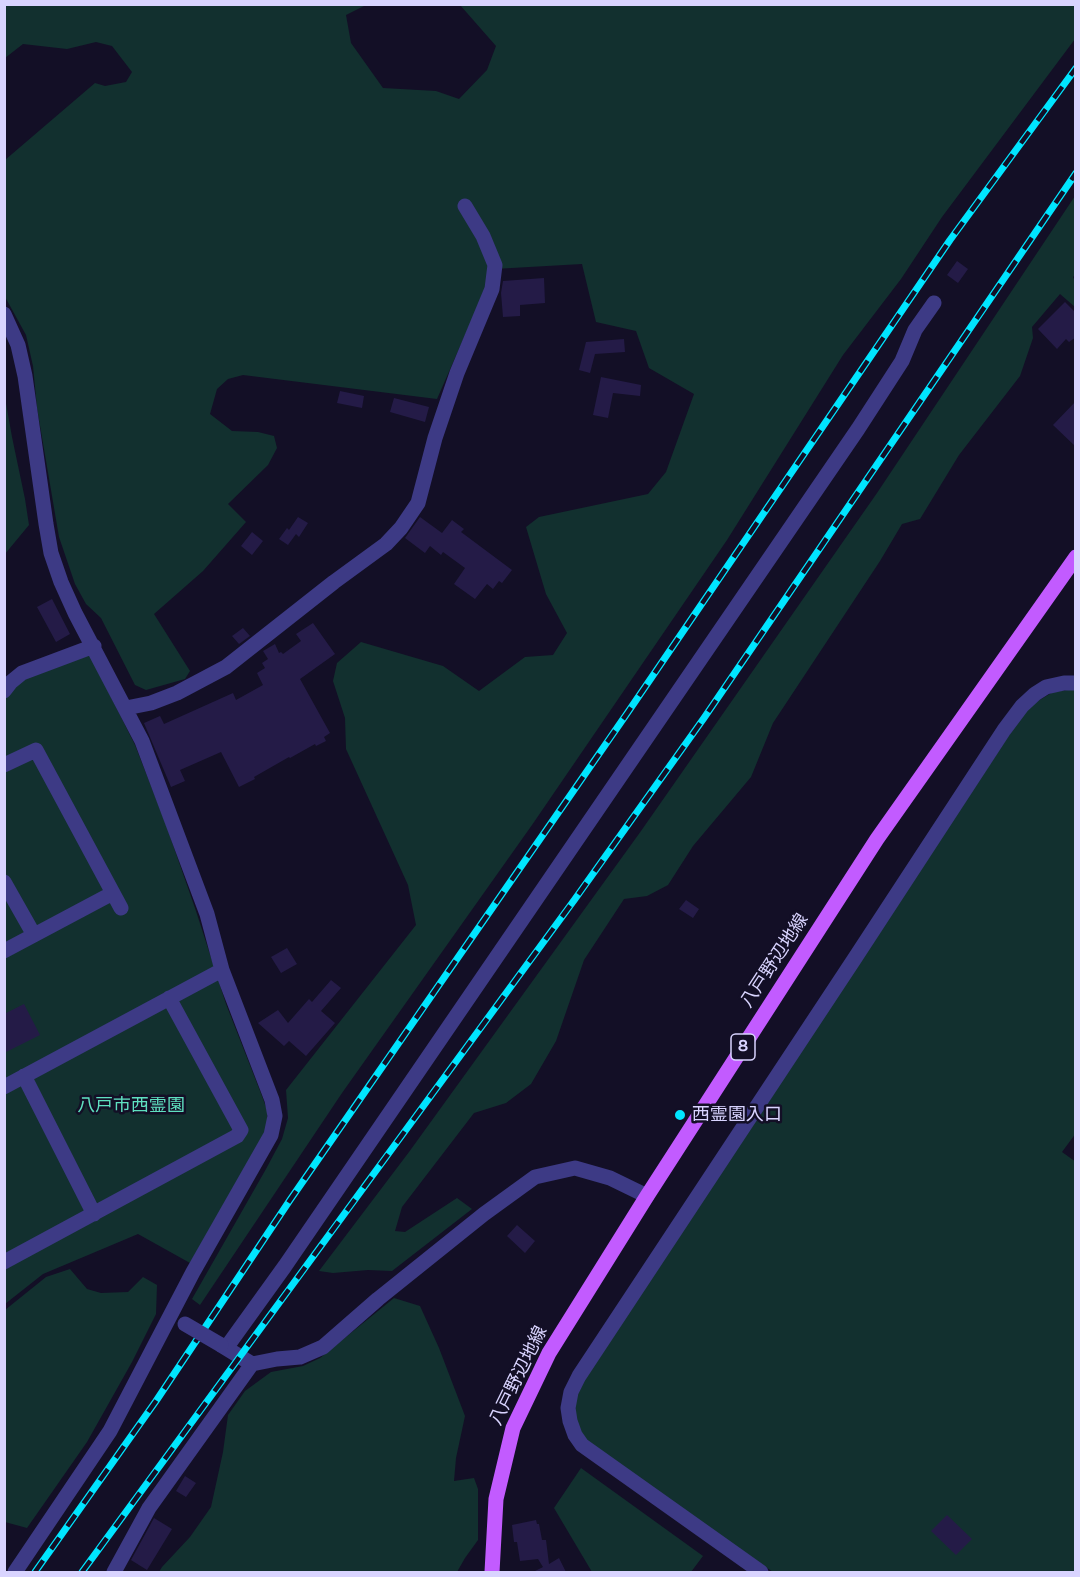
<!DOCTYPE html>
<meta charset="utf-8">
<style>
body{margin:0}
#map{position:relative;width:1080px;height:1577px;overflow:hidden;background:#130f26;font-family:"Varela Round",sans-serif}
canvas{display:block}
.frame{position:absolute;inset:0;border:6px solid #d9d4ff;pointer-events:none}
</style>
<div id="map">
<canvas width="1080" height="1577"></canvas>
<div class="frame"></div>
</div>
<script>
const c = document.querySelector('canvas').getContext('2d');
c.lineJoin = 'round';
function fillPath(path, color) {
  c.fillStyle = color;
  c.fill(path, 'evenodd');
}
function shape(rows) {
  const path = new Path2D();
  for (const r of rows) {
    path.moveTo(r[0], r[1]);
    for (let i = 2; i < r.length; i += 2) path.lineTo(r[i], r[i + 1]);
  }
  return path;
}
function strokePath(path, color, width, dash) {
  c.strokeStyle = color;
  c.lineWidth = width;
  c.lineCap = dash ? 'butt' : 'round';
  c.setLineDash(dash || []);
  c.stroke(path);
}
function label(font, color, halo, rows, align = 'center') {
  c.font = font + ' "Varela Round","Noto Sans JP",sans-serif';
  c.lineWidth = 5;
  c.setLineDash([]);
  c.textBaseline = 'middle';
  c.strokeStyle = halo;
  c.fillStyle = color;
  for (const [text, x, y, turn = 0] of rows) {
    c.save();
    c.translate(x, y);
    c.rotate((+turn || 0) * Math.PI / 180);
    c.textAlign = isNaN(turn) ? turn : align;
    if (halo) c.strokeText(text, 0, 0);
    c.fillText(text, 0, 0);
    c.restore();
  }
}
fillPath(shape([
 [5,5,366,5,346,15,351,43,383,88,436,91,459,99,487,70,496,46,460,5,1075,5,1075,39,942,217,901,279,843,355,727,540,532,825,342,1093,200,1305,192,1299,266,1169,282,1139,288,1118,286,1090,416,925,408,885,346,749,345,718,333,681,337,663,361,642,443,666,479,691,525,657,553,655,567,633,546,594,526,527,539,517,648,494,666,472,694,394,649,368,636,331,596,322,582,264,494,269,437,399,243,375,228,379,217,389,210,414,232,431,258,432,274,436,277,448,268,465,228,504,246,522,203,571,154,614,190,671,185,679,146,690,135,685,101,618,86,604,75,584,59,537,37,408,33,366,26,335,4,295,5,160,95,83,105,86,126,82,132,72,112,46,96,42,67,49,23,44,5,58],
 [1075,196,1076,274,1073,277,1075,281,1075,307,1060,294,1032,327,1033,338,1020,376,959,455,920,519,902,524,880,561,773,723,751,777,693,846,668,885,647,896,624,899,584,960,556,1041,531,1084,506,1103,474,1113,402,1207,395,1231,405,1232,457,1198,472,1209,392,1271,368,1270,333,1273,319,1271,409,1152,641,831,877,493],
 [4,392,12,437,25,499,29,525,5,554],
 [89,653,135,745,165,822,196,911,226,1004,262,1096,267,1110,267,1126,262,1138,190,1263,138,1234,43,1274,5,1304,5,699,18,682],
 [1075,689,1076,1133,1062,1152,1076,1162,1075,1572,773,1572,591,1445,582,1434,575,1420,574,1405,578,1393,583,1381,1019,720,1028,707,1053,692],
 [70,1269,87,1289,101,1293,128,1292,143,1277,157,1285,156,1314,132,1362,87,1442,27,1528,5,1522,5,1310,46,1277],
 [394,1298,420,1306,439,1348,465,1416,456,1458,454,1481,474,1478,478,1489,478,1540,465,1558,457,1572,159,1572,162,1567,190,1537,211,1507,223,1452,228,1415,245,1391,271,1372,303,1366,320,1358],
 [581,1468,703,1556,691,1572,592,1572,554,1508]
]), '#12302f');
fillPath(shape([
 [957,261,968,269,958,283,947,275],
 [544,278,545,303,520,305,520,316,503,317,501,293,503,281],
 [1065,302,1076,313,1076,337,1069,342,1066,339,1057,349,1038,329],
 [624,339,625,352,595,354,590,373,579,370,586,342],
 [601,377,641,385,640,396,613,393,608,418,593,415],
 [340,391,364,396,362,408,337,403],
 [394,398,429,407,425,422,390,412],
 [1076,401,1076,447,1053,425],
 [298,517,308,523,299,537,296,534,288,545,279,539,287,528,289,530],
 [420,517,442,533,452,520,464,529,461,532,512,570,502,583,499,581,493,589,487,584,475,599,454,584,465,568,443,552,441,555,430,546,425,553,405,538],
 [252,532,263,541,252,555,241,546],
 [52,599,70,634,56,642,37,607],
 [313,623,335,654,300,679,330,733,324,737,326,741,316,746,315,744,290,758,289,757,254,777,255,779,239,787,221,752,180,770,185,781,171,787,144,723,160,716,164,724,233,693,236,700,263,685,257,673,265,668,262,663,268,659,263,651,275,644,279,653,281,652,283,654,301,641,296,634],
 [243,628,250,636,239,644,232,636],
 [686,900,699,909,693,918,679,909],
 [287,948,297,964,281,973,271,957],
 [331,980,341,988,321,1011,335,1023,306,1056,289,1041,284,1046,258,1023,278,1010,288,1023,309,999,312,1002],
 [24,1004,40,1035,4,1053,4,1014],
 [517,1225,535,1241,525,1253,507,1236],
 [185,1476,196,1483,186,1497,176,1491],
 [947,1515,972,1539,956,1555,931,1531],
 [154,1518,172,1529,147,1570,131,1560],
 [536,1520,537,1524,539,1524,542,1540,546,1540,549,1564,559,1558,566,1572,533,1572,543,1567,538,1559,520,1561,517,1542,514,1542,512,1525]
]), '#241b47');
strokePath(shape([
 [4,314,18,345,25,376,46,524,51,553,61,582,75,613,142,741,207,914,222,970,272,1100,275,1116,271,1135,193,1272,110,1431,15,1572],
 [4,691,11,682,22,673,94,646],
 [126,708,151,703,177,693,226,667,334,582,386,544,401,528,418,503,435,438,457,373,492,289,495,265,483,236,465,206],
 [4,765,36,750,121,908],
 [4,882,34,935],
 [4,951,113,893],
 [24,1076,94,1214],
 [4,1087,222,970],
 [4,1262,237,1136,241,1130,169,998],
 [221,1345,252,1364],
 [226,1348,285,1266,858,429,902,361,915,330,934,303],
 [114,1572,149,1508,252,1364,277,1359,300,1357,323,1347,378,1299,484,1214,535,1177,575,1168,610,1178,647,1196],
 [761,1572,582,1445,575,1435,570,1421,568,1408,571,1392,579,1376,855,958,1004,730,1022,706,1035,694,1046,687,1064,683,1076,683]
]), '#3d3a85', 15);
strokePath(shape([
 [492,1572,496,1499,513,1428,549,1353,647,1196,877,839,1076,557]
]), '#c25bff', 15);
const rail = shape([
 [35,1572,156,1401,290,1200,628,712,950,240,1076,68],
 [82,1572,575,899,704,718,1076,173]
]);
strokePath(rail, '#00e5ff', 7);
strokePath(rail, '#130f26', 4.5, [14]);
strokePath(shape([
 [185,1324,221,1345]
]), '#3d3a85', 15);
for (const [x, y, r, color] of [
 [680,1115,6,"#00e5ff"]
]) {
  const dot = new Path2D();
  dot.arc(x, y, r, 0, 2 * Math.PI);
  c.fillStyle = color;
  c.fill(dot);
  strokePath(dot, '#130f26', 2);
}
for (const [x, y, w] of [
 [743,1047,24]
]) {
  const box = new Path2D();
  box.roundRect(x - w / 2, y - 13, w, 26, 4.5);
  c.fillStyle = '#130f26';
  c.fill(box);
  strokePath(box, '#d9d4ff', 1.5);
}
label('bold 16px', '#d9d4ff', null, [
 ["8",743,1047]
]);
label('18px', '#d9d4ff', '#130f26', [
 ["八戸野辺地線",775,961,-57],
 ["八戸野辺地線",519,1376,-64]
]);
label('18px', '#5fe0c0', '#130f26', [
 ["八戸市西霊園",131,1106]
]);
label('18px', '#d9d4ff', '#130f26', [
 ["西霊園入口",692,1115]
], 'left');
</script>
